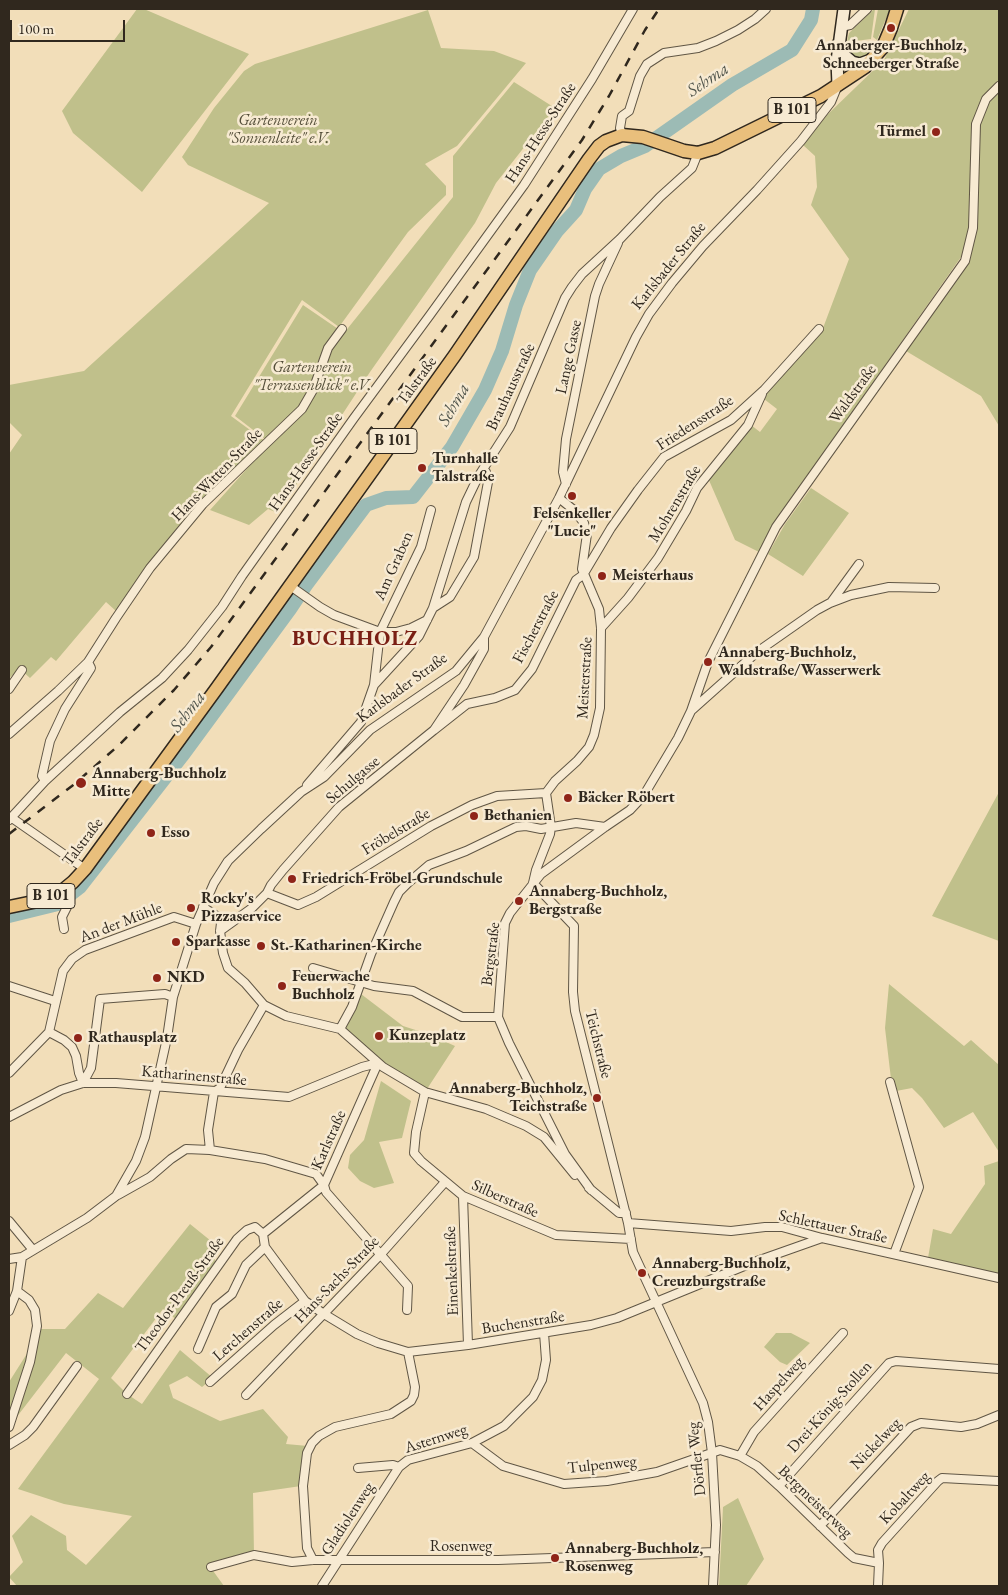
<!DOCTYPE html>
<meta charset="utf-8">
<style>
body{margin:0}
#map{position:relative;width:1008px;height:1595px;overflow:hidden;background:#f2deb9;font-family:"EB Garamond",serif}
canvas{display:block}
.frame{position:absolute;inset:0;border:10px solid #30281e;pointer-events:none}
.scale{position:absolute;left:10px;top:20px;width:115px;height:22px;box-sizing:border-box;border:2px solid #30281e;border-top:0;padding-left:6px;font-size:15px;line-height:18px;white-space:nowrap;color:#30281e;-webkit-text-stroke:4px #f7ead2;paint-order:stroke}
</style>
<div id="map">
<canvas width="1008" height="1595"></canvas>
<div class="frame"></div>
<div class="scale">100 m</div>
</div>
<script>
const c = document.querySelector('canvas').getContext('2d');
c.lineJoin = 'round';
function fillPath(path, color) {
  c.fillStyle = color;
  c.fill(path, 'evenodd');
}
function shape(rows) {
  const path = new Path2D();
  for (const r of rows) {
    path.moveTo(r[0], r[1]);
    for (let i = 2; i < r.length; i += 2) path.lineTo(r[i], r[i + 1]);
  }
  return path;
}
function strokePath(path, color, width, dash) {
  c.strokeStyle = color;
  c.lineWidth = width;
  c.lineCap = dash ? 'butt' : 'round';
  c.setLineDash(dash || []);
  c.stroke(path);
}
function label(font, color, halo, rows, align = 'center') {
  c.font = font + ' "EB Garamond",serif';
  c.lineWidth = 5;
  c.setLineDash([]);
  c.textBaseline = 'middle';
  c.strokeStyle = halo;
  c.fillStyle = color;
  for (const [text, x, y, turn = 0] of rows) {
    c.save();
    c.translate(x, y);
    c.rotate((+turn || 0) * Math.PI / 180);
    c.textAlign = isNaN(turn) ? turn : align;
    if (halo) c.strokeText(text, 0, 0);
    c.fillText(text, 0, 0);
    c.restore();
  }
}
fillPath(shape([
 [137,9,144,9,249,54,142,192,73,133,62,111],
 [874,9,875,9,871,39,847,42,849,33],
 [878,9,890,9,877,40,873,37],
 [909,9,999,9,999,426,981,396,906,351,969,259,961,257,775,522,759,552,735,540,708,478,751,425,760,432,777,409,764,399,768,391,823,328,849,259,811,205,817,187,815,156,803,145,827,115,884,60],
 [428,10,441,48,494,51,526,63,457,146,425,164,446,186,446,195,408,232,339,327,302,300,231,416,265,441,145,569,116,611,106,602,56,661,51,657,30,678,20,669,9,678,9,454,22,435,9,422,9,385,84,371,269,203,188,165,182,157,214,108,244,71,255,64],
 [871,41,870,54,863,57,855,58,850,54,848,50,847,44],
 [514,82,555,108,496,183,475,223,370,372,278,513,268,509,249,525,210,510,270,443,235,416,303,305,344,333,453,197,453,156],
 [811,488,849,513,803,576,768,554,785,524],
 [999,792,999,941,932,916],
 [889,984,964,1046,971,1040,999,1065,999,1152,973,1112,944,1128,922,1098,912,1088,896,1091,891,1079,885,1028],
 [361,994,403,1026,428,1034,455,1046,427,1089,379,1061,345,1030],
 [381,1081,411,1101,402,1138,379,1142,394,1183,374,1188,360,1181,348,1168,350,1155,364,1140],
 [999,1161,999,1274,928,1258,933,1229,951,1234,985,1184,984,1166],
 [190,1224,211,1241,216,1266,177,1320,163,1309,111,1378,127,1394,142,1404,180,1350,213,1378,202,1387,187,1376,169,1385,173,1398,220,1421,263,1409,288,1437,286,1444,308,1446,301,1486,253,1493,254,1555,211,1568,224,1586,17,1586,9,1577,23,1562,12,1536,31,1515,66,1536,67,1550,86,1565,132,1516,64,1504,18,1489,99,1379,66,1353,9,1427,9,1382,40,1333,41,1329,65,1329,98,1293,123,1308],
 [776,1333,791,1333,810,1343,787,1365,780,1362,764,1347],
 [738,1498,764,1559,746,1586,719,1586,723,1507]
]), '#c0c08b');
strokePath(shape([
 [9,916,58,904,80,887,182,756,290,609,306,585,366,505,386,498,413,497,452,447,485,390,502,351,516,305,530,270,557,231,576,210,585,189,599,169,621,156,645,146,732,85,792,50,811,20,813,9]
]), '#9cbbb5', 14);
const street = shape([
 [841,27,850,25,867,9],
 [622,135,620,128,622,116,629,111,640,76,647,64,664,53,698,48,716,41,738,30,755,19,766,9],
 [566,484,563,472,566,439,595,296,599,284,618,243],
 [289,585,320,607,334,615,380,632,396,632,411,628,427,620],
 [832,601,859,564],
 [433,608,450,597,474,557,488,482,486,472,483,469],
 [601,628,628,598,658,558,686,511,697,488,748,425,762,394],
 [374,685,419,636,433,608,466,502,478,477,510,427,565,298,572,287,582,274,620,239,660,197,692,168,698,153],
 [9,689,22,670],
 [692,710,757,652,817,610,830,603,851,595,889,587,935,588],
 [434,730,467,704,495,698,515,690,532,669,576,580,583,575,611,528,638,490,664,457,731,420,764,390,819,329],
 [9,734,58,691,88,662],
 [45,781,42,776,50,741,65,709,91,668,88,662,116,618,150,568,203,504,302,409,313,390,328,348,342,329],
 [307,785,361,722,374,685,380,632,421,547,431,510],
 [12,818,85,869],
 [9,820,45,781,120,712,162,678,188,650,222,607,242,576,354,418,430,315,524,185,592,79,633,9],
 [533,883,574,926,573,992,575,1011,628,1223,633,1252,703,1403,708,1422,712,1453,716,1525,713,1586],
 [533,883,536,870,550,834,551,827,546,793,555,781,577,761,589,747,594,735,600,708,601,628,599,609,582,569,587,534,584,523,575,511,559,498],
 [62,891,69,903,62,917,64,929],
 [267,893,298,905,316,897,431,826,472,805,497,796,546,793],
 [203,907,218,917,221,923,220,931,223,953,228,968,245,983,264,1005,286,1016,340,1029,383,1067,425,1092,486,1109,526,1126,544,1137,575,1175],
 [220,931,252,908,267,893,271,885,283,870,339,807,434,730,464,685,484,649,484,637],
 [313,968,374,986,413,991,462,1017,498,1017],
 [9,986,55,1001],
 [340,1029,352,1007,371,954,394,902,399,892,408,883,429,865,466,851,516,827,526,826,541,829,576,823,605,827],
 [49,1032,64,1040,72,1047,76,1056,79,1073,83,1083],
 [9,1073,49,1032,63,971,72,959,85,950,174,917,196,924],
 [890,1082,919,1187,894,1254],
 [83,1083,91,1068,100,999,165,994,173,997],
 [425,1092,416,1132,414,1153,421,1161,463,1196,556,1235,631,1239],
 [9,1117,61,1090,83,1083,116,1083,289,1097,362,1067,378,1063],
 [210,1150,208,1130,214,1092,220,1088,238,1050,264,1005],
 [589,1188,619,1213,626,1213],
 [591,1190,565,1154,509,1043,498,1017,505,923,510,913,541,874,605,827,630,810,644,795,678,738,691,711,708,662,776,527,965,261,973,228,976,124,986,99,999,86],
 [118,1195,150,1177,171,1159,186,1149,210,1150,265,1159,316,1174,324,1185,326,1192,408,1286,407,1310],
 [463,1196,468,1345],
 [9,1221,33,1250],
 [628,1223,731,1231,765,1227,782,1227,822,1238,999,1278],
 [263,1234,265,1247,305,1301,324,1314,357,1334,378,1343,408,1352,468,1345,591,1325,617,1318,754,1262,822,1238],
 [263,1234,324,1185,378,1063],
 [9,1259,22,1257,87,1218,116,1196,136,1161,145,1137,167,1038,173,997,196,924,214,883,228,861,261,829,301,792,324,777,370,730,456,671,484,637,559,498,636,337,649,314,672,283,703,246,757,190,801,141,831,102,838,85],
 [9,1311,17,1291,22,1257],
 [198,1349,216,1307,232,1294,246,1265,265,1247],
 [210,1382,274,1325,305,1301],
 [127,1394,237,1239,247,1230,255,1227,263,1234],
 [246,1395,381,1254,445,1182],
 [9,1427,30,1362,37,1326,35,1310,29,1300,17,1291],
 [472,1443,503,1466,564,1484,607,1481,657,1472,720,1450,740,1456,757,1466,779,1486,848,1553,854,1558,879,1563,878,1586],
 [9,1445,25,1435,33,1427,77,1366],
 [740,1456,754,1432,843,1333],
 [358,1468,393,1465,399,1467],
 [779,1486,889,1363,896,1361,999,1369],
 [820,1526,911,1427,921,1423,961,1427,977,1424,999,1415],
 [313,1560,307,1548,303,1486,307,1453,312,1443,319,1436,335,1427,391,1414,411,1401,414,1395,415,1387,408,1352],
 [879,1563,878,1550,882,1543,938,1481,942,1478,998,1481],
 [211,1567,254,1555,292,1562,313,1560,498,1560,715,1552],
 [322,1586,399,1467,408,1460,472,1443,504,1426,533,1397,542,1380,546,1360,544,1333]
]);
const secondary = shape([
 [838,44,845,56,852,62,860,64,871,60],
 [838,85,837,61,844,9]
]);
const primary = shape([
 [9,907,33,902,62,891,73,882,85,869,217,688,455,355,589,159,599,146,606,141,622,135,643,137,684,151,698,153,715,148,821,96,865,67,883,47,891,28,897,9]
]);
strokePath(street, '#605645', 10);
strokePath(secondary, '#30281e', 14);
strokePath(primary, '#30281e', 15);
strokePath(street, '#f7ead2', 8);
strokePath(secondary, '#f7ead2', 11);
strokePath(primary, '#e9bf7c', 12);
strokePath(shape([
 [9,834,72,786,118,746,174,690,211,647,582,140,609,96,645,30,659,9]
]), '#30281e', 2.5, [9, 9]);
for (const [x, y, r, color] of [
 [891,28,5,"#8f2418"],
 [936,132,5,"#8f2418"],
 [422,468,5,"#8f2418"],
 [572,496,5,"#8f2418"],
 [602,576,5,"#8f2418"],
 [708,662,5,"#8f2418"],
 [81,783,6,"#8f2418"],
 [568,798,5,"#8f2418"],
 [474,816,5,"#8f2418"],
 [151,833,5,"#8f2418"],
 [292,879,5,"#8f2418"],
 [519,901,5,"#8f2418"],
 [191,908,5,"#8f2418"],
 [176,942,5,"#8f2418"],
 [261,946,5,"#8f2418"],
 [157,978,5,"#8f2418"],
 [282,986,5,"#8f2418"],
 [379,1036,5,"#8f2418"],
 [78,1038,5,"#8f2418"],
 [597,1098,5,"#8f2418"],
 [642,1273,5,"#8f2418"],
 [555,1558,5,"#8f2418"]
]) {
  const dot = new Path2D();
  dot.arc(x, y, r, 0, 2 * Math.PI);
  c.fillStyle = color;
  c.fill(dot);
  strokePath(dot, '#f7ead2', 2);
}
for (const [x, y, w] of [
 [792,110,48],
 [393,441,48],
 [51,896,48]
]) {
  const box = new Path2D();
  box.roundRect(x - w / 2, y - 12.5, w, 25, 4);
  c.fillStyle = '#f7ead2';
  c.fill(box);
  strokePath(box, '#30281e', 1);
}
label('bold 15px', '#30281e', null, [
 ["B 101",792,110],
 ["B 101",393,441],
 ["B 101",51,896]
]);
label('bold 16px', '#30281e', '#f7ead2', [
 ["Annaberger-Buchholz,",891,46,"center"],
 ["Schneeberger Straße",891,64,"center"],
 ["Türmel",926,132,"right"],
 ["Turnhalle",432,459],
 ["Talstraße",432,477],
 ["Felsenkeller",572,514,"center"],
 ["\"Lucie\"",572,532,"center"],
 ["Meisterhaus",612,576],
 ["Annaberg-Buchholz,",718,653],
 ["Waldstraße/Wasserwerk",718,671],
 ["Annaberg-Buchholz",92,774],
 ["Mitte",92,792],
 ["Bäcker Röbert",578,798],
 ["Bethanien",484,816],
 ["Esso",161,833],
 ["Friedrich-Fröbel-Grundschule",302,879],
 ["Annaberg-Buchholz,",529,892],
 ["Bergstraße",529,910],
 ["Rocky's",201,899],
 ["Pizzaservice",201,917],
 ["Sparkasse",186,942],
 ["St.-Katharinen-Kirche",271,946],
 ["Feuerwache",292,977],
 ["Buchholz",292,995],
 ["NKD",167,978],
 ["Kunzeplatz",389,1036],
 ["Rathausplatz",88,1038],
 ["Annaberg-Buchholz,",587,1089,"right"],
 ["Teichstraße",587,1107,"right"],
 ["Annaberg-Buchholz,",652,1264],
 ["Creuzburgstraße",652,1282],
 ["Annaberg-Buchholz,",565,1549],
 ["Rosenweg",565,1567]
], 'left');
label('italic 16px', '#544e39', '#f7ead2', [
 ["Gartenverein",278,121],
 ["\"Sonnenleite\" e.V.",278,139],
 ["Gartenverein",312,368],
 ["\"Terrassenblick\" e.V.",312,386]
]);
label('16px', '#30281e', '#f7ead2', [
 ["Hans-Hesse-Straße",541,133,-57],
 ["Karlsbader Straße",669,266,-51],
 ["Lange Gasse",569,357,-78],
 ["Talstraße",417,381,-54],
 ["Brauhausstraße",511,387,-65],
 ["Waldstraße",853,394,-54],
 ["Friedensstraße",695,423,-33],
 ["Hans-Hesse-Straße",306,462,-55],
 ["Hans-Witten-Straße",217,475,-46],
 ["Mohrenstraße",675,504,-59],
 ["Am Graben",394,566,-66],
 ["Fischerstraße",536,627,-62],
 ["Meisterstraße",585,678,-87],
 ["Karlsbader Straße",402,688,-36],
 ["Schulgasse",353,780,-40],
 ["Fröbelstraße",396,832,-31],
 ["Talstraße",83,842,-53],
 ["An der Mühle",121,923,-21],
 ["Bergstraße",491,954,-83],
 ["Teichstraße",598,1044,76],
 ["Katharinenstraße",194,1076,5],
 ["Karlstraße",329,1140,-66],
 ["Silberstraße",505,1199,24],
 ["Schlettauer Straße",833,1227,12],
 ["Einenkelstraße",452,1271,-92],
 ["Hans-Sachs-Straße",337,1280,-46],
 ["Theodor-Preuß-Straße",180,1295,-54],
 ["Buchenstraße",523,1323,-9],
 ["Lerchenstraße",248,1330,-41],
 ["Haspelweg",779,1384,-48],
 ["Drei-König-Stollen",830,1407,-48],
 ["Asternweg",436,1439,-18],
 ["Nickelweg",876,1444,-46],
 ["Dörfler Weg",697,1459,-96],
 ["Tulpenweg",602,1465,-6],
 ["Kobaltweg",905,1498,-47],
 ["Bergmeisterweg",815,1502,44],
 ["Gladiolenweg",348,1519,-57],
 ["Rosenweg",461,1547]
]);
label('italic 18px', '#50544b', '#f7ead2', [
 ["Sehma",708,80,-34],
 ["Sehma",454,405,-60],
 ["Sehma",188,712,-53]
]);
c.letterSpacing = '1px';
label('bold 21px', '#7a1f14', '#f7ead2', [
 ["BUCHHOLZ",355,639]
]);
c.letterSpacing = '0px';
</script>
